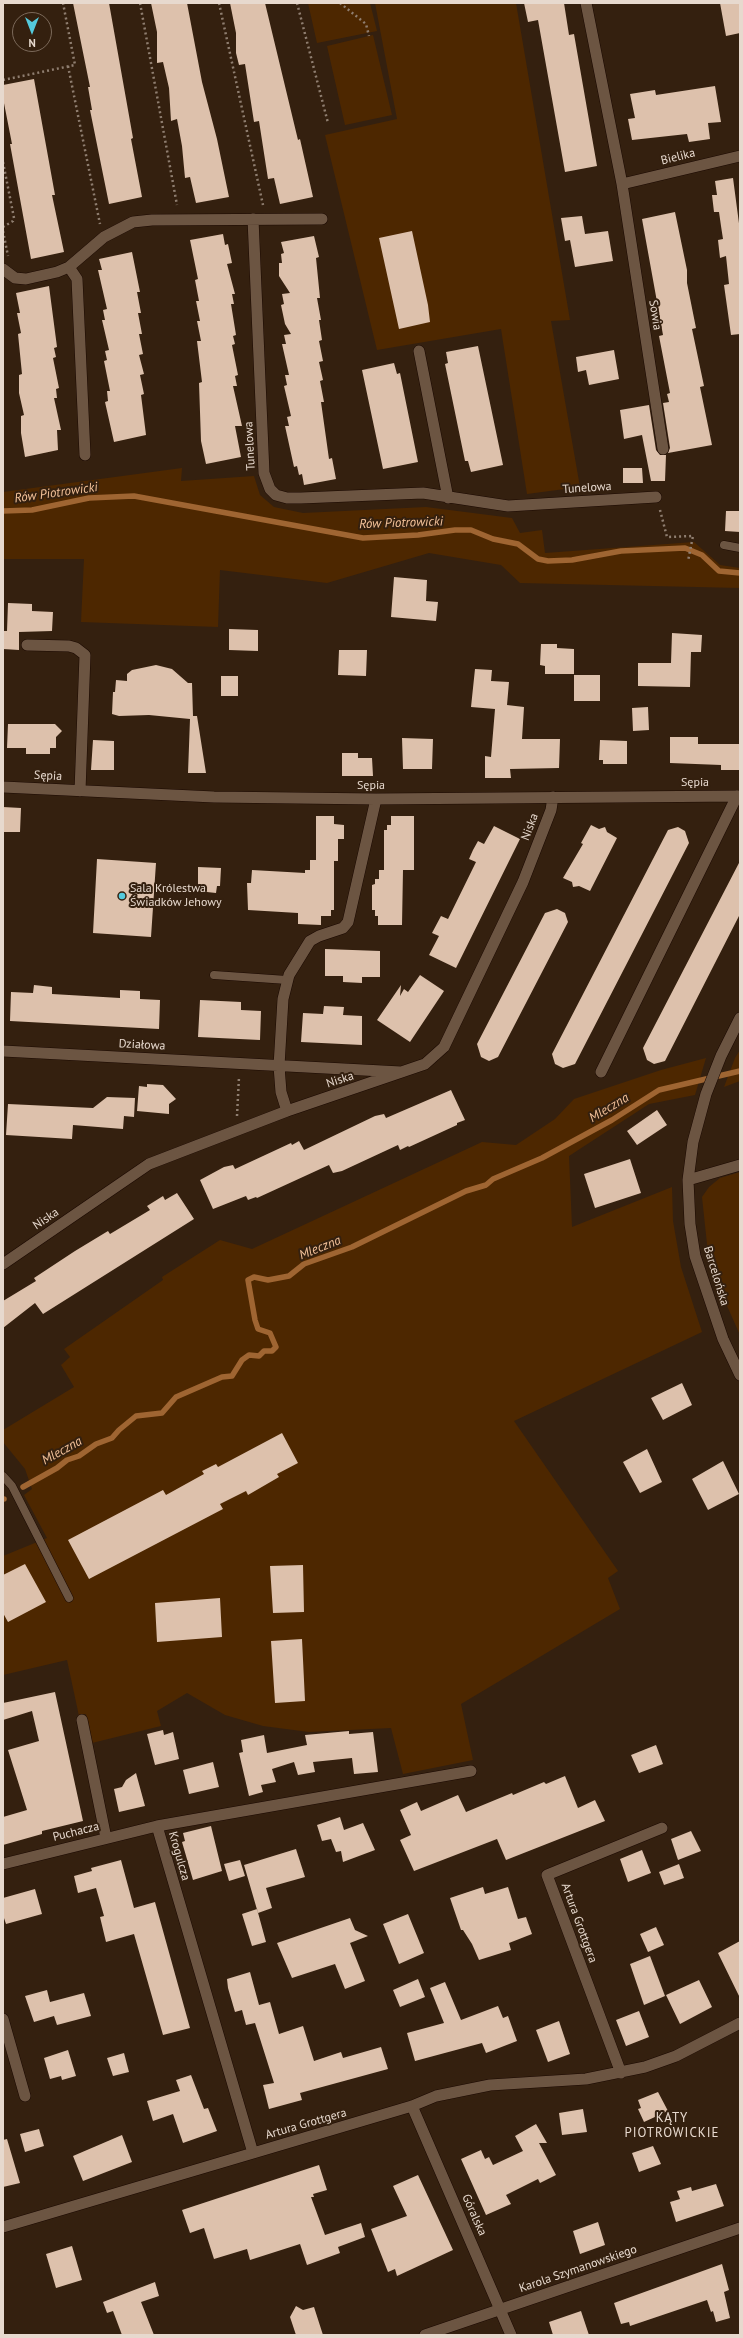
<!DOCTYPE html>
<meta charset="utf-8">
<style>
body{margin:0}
#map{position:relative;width:743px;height:2338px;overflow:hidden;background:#34200f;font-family:"PT Sans",sans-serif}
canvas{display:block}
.frame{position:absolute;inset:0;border:4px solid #e7d9ce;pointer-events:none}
.north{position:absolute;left:12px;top:12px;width:40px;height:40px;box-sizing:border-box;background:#34200f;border:1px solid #7c6a5b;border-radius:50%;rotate:180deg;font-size:11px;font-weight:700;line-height:16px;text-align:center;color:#e7d9ce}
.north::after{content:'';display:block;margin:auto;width:14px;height:18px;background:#54cadd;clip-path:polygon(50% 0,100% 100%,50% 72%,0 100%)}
</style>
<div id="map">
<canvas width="743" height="2338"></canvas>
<div class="frame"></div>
<div class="north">N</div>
</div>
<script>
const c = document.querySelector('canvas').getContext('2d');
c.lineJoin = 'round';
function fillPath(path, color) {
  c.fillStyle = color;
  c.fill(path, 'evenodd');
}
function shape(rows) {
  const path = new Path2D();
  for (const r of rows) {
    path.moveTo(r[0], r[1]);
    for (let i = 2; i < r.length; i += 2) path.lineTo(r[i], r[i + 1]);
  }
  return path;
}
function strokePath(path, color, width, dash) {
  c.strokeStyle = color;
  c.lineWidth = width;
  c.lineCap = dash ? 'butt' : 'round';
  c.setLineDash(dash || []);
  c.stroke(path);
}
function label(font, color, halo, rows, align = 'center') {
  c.font = font + ' "PT Sans",sans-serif';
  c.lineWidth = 4;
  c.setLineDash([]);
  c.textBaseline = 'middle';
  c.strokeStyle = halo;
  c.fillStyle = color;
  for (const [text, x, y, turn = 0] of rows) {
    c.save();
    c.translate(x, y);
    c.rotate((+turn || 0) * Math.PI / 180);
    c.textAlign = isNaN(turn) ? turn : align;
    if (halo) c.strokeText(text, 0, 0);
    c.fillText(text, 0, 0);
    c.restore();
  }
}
fillPath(shape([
 [308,3,370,3,377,31,317,43],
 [375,3,516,3,570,320,551,321,580,487,527,494,501,329,377,350,325,135,397,119],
 [373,35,392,115,345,125,327,46],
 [182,468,181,481,254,476,260,495,274,507,303,513,426,507,512,518,520,533,542,530,545,553,694,542,720,565,740,568,740,588,520,583,501,565,429,553,327,583,220,570,218,627,81,622,84,559,3,559,3,492],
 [740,1050,740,1081,724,1087,735,1058],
 [706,1058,695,1095,649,1104,569,1156,572,1227,672,1187,673,1221,681,1267,702,1332,514,1421,618,1571,608,1578,620,1609,461,1704,473,1760,403,1774,391,1728,309,1732,263,1726,225,1715,187,1693,157,1711,161,1726,92,1743,86,1714,79,1716,67,1660,3,1675,3,1556,47,1538,24,1495,32,1489,25,1469,3,1442,3,1430,74,1387,61,1365,70,1357,64,1349,163,1280,162,1277,220,1240,252,1249,482,1142,516,1145,555,1119,574,1099,661,1070],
 [740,1172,740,1335,716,1281,707,1244,702,1197,709,1187,720,1178]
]), '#4d2700');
strokePath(shape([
 [3,511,32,510,89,498,134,496,363,538,418,535,455,530,471,530,493,539,518,544,538,559,548,561,572,560,621,551,685,548,702,555,719,571,740,573],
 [23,1487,57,1468,67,1460,79,1456,96,1444,112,1438,119,1430,136,1416,162,1413,176,1397,222,1377,232,1376,242,1360,249,1355,259,1356,264,1351,272,1351,276,1347,270,1333,258,1329,255,1320,248,1280,254,1277,268,1280,289,1276,304,1264,352,1247,466,1191,486,1185,493,1179,542,1158,612,1120,659,1090,740,1071],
 [3,1499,4,1499]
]), '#9f6532', 5.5);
fillPath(shape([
 [73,3,109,3,133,138,131,139,142,197,109,204,90,110,92,110,88,87,90,87],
 [151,3,187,3,202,82,217,139,229,197,196,203,190,177,185,178,182,146,177,119,171,121,169,88,163,62,157,63,157,32],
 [230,3,265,3,298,140,300,139,313,197,280,204,274,178,268,179,259,121,254,122,245,64,239,65,236,53,236,33],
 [524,3,564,3,569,35,574,34,597,166,565,172,538,20,528,22],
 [720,3,740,3,740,33,726,36],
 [34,79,55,195,52,195,64,252,31,259,10,144,12,144,3,98,3,85],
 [715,86,721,122,708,123,710,139,689,142,687,134,632,140,628,119,635,118,630,94,655,90,656,95],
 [733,178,740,231,740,334,731,335,724,285,729,284,726,256,720,258,718,240,723,239,721,226,719,212,714,212,712,195,717,195,715,181],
 [675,212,687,270,687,283,696,328,692,329,704,386,700,387,712,445,668,453,670,448,663,403,669,402,667,394,670,393,659,336,663,335,642,219],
 [582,216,585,234,608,231,613,261,575,267,570,240,565,241,561,218],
 [412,231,428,305,430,322,399,329,379,238],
 [223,234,225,245,228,244,232,263,227,264,235,294,232,294,234,304,231,304,236,335,233,336,235,344,232,345,238,375,235,376,237,386,233,386,242,426,235,426,241,457,206,464,201,441,199,383,202,382,197,341,201,341,197,321,200,321,196,301,199,301,195,280,198,279,190,240],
 [314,236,319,257,316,258,320,298,317,298,321,320,319,320,322,340,319,341,323,361,319,362,323,380,320,381,324,402,321,402,329,459,332,458,336,479,304,485,302,474,299,475,297,466,294,467,285,426,289,426,287,417,291,416,284,386,287,385,285,375,289,375,282,344,286,344,284,335,291,334,285,324,281,305,284,304,282,294,290,293,279,276,279,263,282,263,281,254,284,253,281,242],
 [132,252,140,292,137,292,141,313,138,313,142,334,139,334,143,354,139,355,144,374,140,375,144,394,141,395,146,435,114,442,105,402,108,401,107,391,110,391,104,361,107,360,105,351,109,350,102,320,105,320,103,310,107,309,98,270,102,270,99,259],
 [49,286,57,347,54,348,56,357,53,358,59,388,56,389,57,398,54,398,61,430,57,430,58,450,25,457,21,433,21,416,24,415,19,393,19,375,22,374,18,334,21,333,17,313,20,313,16,293],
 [478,346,503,465,471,472,468,461,465,461,445,364,448,363,446,352],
 [614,350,619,379,589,385,586,370,578,372,576,357],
 [394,363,397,374,400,373,418,462,383,469,362,370],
 [649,405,656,450,660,455,666,455,665,481,651,481,642,435,624,439,620,410],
 [623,468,642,468,643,483,623,483],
 [726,511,740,511,740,532,725,531],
 [394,577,427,580,426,601,438,602,436,621,391,617],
 [8,603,32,604,32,611,53,612,52,631,19,632,19,650,3,649,3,631,7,631],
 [229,629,258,630,258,651,229,650],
 [672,633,702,635,701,652,691,652,690,687,638,686,638,663,671,663],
 [541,644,557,644,557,648,574,649,574,674,545,674,545,666,540,665],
 [339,650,367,650,366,676,338,675],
 [156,665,172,669,188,683,192,683,193,716,197,716,206,773,188,773,190,719,149,715,119,716,112,714,113,692,115,692,116,680,127,681,127,674,132,670],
 [475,669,492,670,491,681,509,682,507,705,524,707,522,739,560,739,559,768,510,769,511,778,485,778,485,756,491,757,495,709,471,707],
 [574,675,600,675,600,701,574,701],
 [221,676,238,676,238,696,221,696],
 [648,707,649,730,633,731,632,708],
 [8,724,55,724,62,731,56,737,56,748,50,748,50,754,26,754,26,748,7,748],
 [670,737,698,737,698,744,740,744,740,770,721,770,721,765,670,763],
 [402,738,433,739,432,769,403,769],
 [93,740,114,741,114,770,91,770],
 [600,740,627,741,627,764,603,764,603,760,599,760],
 [342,753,358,753,358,758,372,758,373,776,342,776],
 [3,807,21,808,20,832,3,832],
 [316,816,334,816,334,824,344,825,344,839,338,839,338,861,334,861,334,910,331,910,331,916,321,916,321,925,298,924,298,913,248,910,247,883,251,883,252,870,305,873,305,870,310,870,310,860,316,860],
 [391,816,414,816,414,870,403,870,402,925,378,925,378,916,375,916,375,910,372,910,372,885,375,884,375,879,379,879,379,870,384,870,384,830,387,830,387,825,391,825],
 [591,825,599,829,605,827,607,832,617,838,590,891,579,886,573,887,572,882,563,878,583,844,581,843],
 [494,826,520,839,456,968,429,955,439,936,432,933,441,916,448,919,476,862,469,859,473,850,478,841,484,844],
 [678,827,685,831,689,843,575,1064,563,1068,555,1064,552,1054,668,830],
 [97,859,156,863,151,937,93,933],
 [740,861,740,914,665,1061,654,1064,647,1060,643,1048],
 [198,867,221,868,220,886,217,886,216,893,198,891],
 [557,909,565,913,568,922,498,1057,489,1061,481,1057,477,1044,545,913],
 [325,949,380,951,380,977,362,977,362,983,343,982,343,976,325,976],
 [420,975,444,991,410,1042,377,1020,401,985,400,996,404,989,408,992],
 [34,985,52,987,52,994,120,998,120,990,140,991,140,999,160,1000,159,1029,10,1021,11,992,33,993],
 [200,1000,241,1002,241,1010,261,1011,260,1040,198,1037],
 [324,1006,344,1007,343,1015,362,1016,362,1045,301,1042,303,1013,323,1014],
 [147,1084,163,1085,176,1099,169,1104,169,1114,137,1111,139,1086,147,1087],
 [451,1090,465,1120,457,1123,457,1125,409,1147,408,1146,400,1150,398,1145,342,1171,333,1173,329,1165,257,1198,256,1197,248,1200,246,1196,213,1209,200,1180,224,1167,233,1165,235,1169,291,1143,292,1145,299,1141,304,1150,375,1116,384,1114,386,1118],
 [107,1097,135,1098,134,1117,124,1116,123,1129,73,1125,72,1139,6,1135,8,1104,93,1108],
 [657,1110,667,1125,637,1145,627,1131],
 [630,1159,641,1193,595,1208,584,1174],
 [177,1193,194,1219,43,1314,35,1303,3,1328,3,1301,36,1281,34,1278,75,1251,108,1231,110,1234,150,1210,147,1206,163,1196,165,1200],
 [682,1383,692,1405,663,1420,651,1398],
 [282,1433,298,1463,277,1474,279,1477,248,1495,246,1491,220,1504,223,1509,89,1579,68,1540,163,1490,166,1495,204,1474,202,1471,216,1464,218,1467],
 [647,1449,662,1482,640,1493,623,1462],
 [723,1461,739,1494,708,1510,692,1479],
 [25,1564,46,1602,8,1622,3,1613,3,1575],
 [303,1565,304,1612,273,1613,270,1566],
 [220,1598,222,1637,157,1642,155,1603],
 [302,1639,305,1701,275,1703,271,1641],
 [55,1692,83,1821,42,1831,42,1834,3,1845,3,1817,27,1810,8,1750,39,1741,32,1711,3,1720,3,1703],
 [163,1730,164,1735,173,1732,179,1759,155,1765,147,1734],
 [349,1731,349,1734,373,1732,378,1772,354,1774,352,1758,313,1762,315,1772,298,1775,294,1762,272,1769,276,1782,261,1785,263,1792,249,1796,239,1753,243,1752,241,1740,264,1735,267,1753,307,1745,305,1735],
 [656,1745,663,1764,639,1773,631,1755],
 [213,1762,219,1787,189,1794,183,1770],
 [136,1773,145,1806,119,1812,114,1789,122,1787,126,1780],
 [565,1776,578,1808,595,1800,605,1821,506,1860,497,1839,414,1871,400,1840,411,1835,400,1810,417,1802,421,1811,458,1795,466,1812,512,1793,513,1795,544,1782,546,1784],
 [340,1817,344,1830,363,1823,375,1850,343,1862,341,1851,336,1852,331,1839,322,1841,317,1825],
 [211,1826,222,1871,193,1880,182,1842,185,1841,183,1833],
 [691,1831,701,1851,678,1860,671,1839],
 [296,1849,305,1877,266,1888,272,1908,258,1913,244,1865],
 [642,1850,651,1873,628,1882,620,1859],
 [121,1860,134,1908,155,1902,190,2028,163,2035,134,1934,106,1942,100,1917,104,1916,96,1888,78,1893,74,1876,92,1871,91,1868],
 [240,1860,245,1876,229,1881,224,1864],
 [679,1864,684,1878,664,1885,659,1872],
 [483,1887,485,1894,508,1887,518,1919,526,1917,532,1934,509,1943,511,1950,479,1960,472,1944,463,1930,461,1930,450,1898],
 [35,1889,42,1914,6,1924,3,1915,3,1898],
 [257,1909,266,1942,252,1946,242,1914],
 [408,1914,424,1953,399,1964,383,1924],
 [350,1918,355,1930,368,1936,350,1943,365,1981,345,1989,335,1964,292,1978,277,1943],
 [656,1927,664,1945,648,1952,640,1934],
 [740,1941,740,1998,718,1953],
 [650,1956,665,1996,644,2005,630,1964],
 [250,1972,259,2005,270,2002,279,2034,303,2026,314,2061,341,2052,343,2058,381,2047,388,2069,300,2093,302,2100,269,2109,263,2085,274,2083,255,2023,246,2025,242,2010,235,2012,228,1988,227,1979],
 [418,1979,425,1997,400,2007,393,1990],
 [699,1980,712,2007,680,2024,666,1995],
 [445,1982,461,2020,498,2006,503,2018,508,2016,517,2041,486,2053,482,2043,415,2061,407,2033,444,2023,430,1988],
 [47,1990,50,2002,84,1993,91,2016,57,2025,54,2016,34,2022,25,1996],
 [639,2011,649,2037,626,2046,616,2020],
 [559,2021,570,2054,548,2062,536,2030],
 [68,2050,76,2076,62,2080,61,2076,50,2079,44,2058],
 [124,2053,129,2072,113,2076,107,2058],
 [191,2075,204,2109,208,2108,217,2131,183,2143,173,2114,153,2121,147,2101,180,2091,176,2080],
 [658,2092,668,2111,644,2122,638,2109,641,2108,638,2100],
 [583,2109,587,2132,562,2135,559,2113],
 [536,2124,547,2143,539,2143,556,2175,540,2183,538,2179,506,2195,511,2204,486,2215,461,2159,481,2150,485,2159,489,2157,493,2165,523,2151,515,2136],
 [39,2129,44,2146,25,2152,20,2134],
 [122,2135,132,2162,83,2181,73,2156],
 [7,2139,20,2183,3,2187,3,2140],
 [653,2146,661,2164,639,2172,632,2153],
 [319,2165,327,2190,313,2194,314,2197,311,2197,325,2235,361,2223,365,2237,338,2247,340,2253,307,2265,300,2244,250,2260,247,2249,214,2259,204,2228,190,2233,182,2210],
 [418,2175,453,2250,397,2276,395,2269,388,2272,371,2229,407,2216,393,2186],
 [716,2184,724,2206,676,2222,670,2202,680,2199,677,2191,691,2187,692,2191],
 [598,2222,605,2245,580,2254,573,2231],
 [72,2246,82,2280,56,2288,46,2254],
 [722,2264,729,2290,724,2292,730,2318,716,2322,713,2311,711,2312,707,2300,630,2326,629,2322,621,2324,614,2303],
 [155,2282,159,2296,141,2302,154,2335,122,2335,113,2311,107,2313,103,2302],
 [296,2306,303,2310,314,2307,323,2335,296,2335,290,2317],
 [581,2311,589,2335,553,2335,549,2322]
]), '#ddc1ac');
const service = shape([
 [724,545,740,548],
 [214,975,287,980],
 [3,1476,12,1486,69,1598]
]);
const minor = shape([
 [586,3,622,184,663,449],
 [622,184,740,156],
 [253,219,264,473,270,489,276,495,287,498,301,498,423,493,508,506,656,497],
 [69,267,77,279,85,455],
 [3,269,15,278,26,279,57,272,69,267,104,237,133,222,152,220,322,219],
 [419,351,448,498],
 [27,645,69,646,76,648,85,655,80,791],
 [3,787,214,797,376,799,740,796],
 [740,1018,721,1056,706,1094,693,1142,688,1180,690,1224,695,1256,723,1339,740,1375],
 [3,1051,401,1072],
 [601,1072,737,796],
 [287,1111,281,1092,279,1066,283,999,289,975,310,941,319,936,343,928,348,922,376,799],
 [688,1180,740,1165],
 [3,1264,149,1164,287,1111,425,1064,444,1047,523,882,551,810,553,797],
 [82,1720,106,1838],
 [3,1864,157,1826],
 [3,2019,25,2096],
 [621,2073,547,1875,662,1828],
 [412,2106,511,2335],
 [253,2153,157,1826,471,1771],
 [3,2227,412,2106,436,2096,490,2085,586,2079,645,2067,676,2056,740,2023],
 [425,2335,740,2228]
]);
strokePath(service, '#1b0900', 9);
strokePath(minor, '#1b0900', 12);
strokePath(shape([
 [140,3,177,205],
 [219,3,263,205],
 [297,3,328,123],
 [340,3,366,24,369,36],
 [68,66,100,224],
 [3,80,75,65,63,3],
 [3,162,14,218,13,221,3,227],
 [3,231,8,256],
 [660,510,667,537,693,536,688,561],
 [237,1116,239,1077]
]), '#8f7e70', 2.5, [2, 3]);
strokePath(service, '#6c5542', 8);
strokePath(minor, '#6c5542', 11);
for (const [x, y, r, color] of [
 [122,896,4,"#54cadd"]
]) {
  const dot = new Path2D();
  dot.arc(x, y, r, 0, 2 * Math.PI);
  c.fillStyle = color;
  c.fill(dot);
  strokePath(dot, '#34200f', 1.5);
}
label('12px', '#e7d9ce', '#34200f', [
 ["Bielika",678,157,-14],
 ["Sowia",655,315,81],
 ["Tunelowa",250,446,-93],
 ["Tunelowa",587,488,-4],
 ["Sępia",48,776,3],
 ["Sępia",695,783],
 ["Sępia",371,786],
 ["Niska",530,827,-69],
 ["Działowa",142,1045,3],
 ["Niska",340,1080,-18],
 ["Niska",46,1219,-34],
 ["Barcelońska",716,1276,73],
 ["Puchacza",76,1832,-14],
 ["Krogulcza",179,1856,74],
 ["Artura Grottgera",579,1923,70],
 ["Artura Grottgera",306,2124,-16],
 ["Góralska",474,2215,66],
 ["Karola Szymanowskiego",578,2269,-19]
]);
label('12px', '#e7d9ce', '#34200f', [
 ["Sala Królestwa",130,889],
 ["Świadków Jehowy",130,903]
], 'left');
label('italic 13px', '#f4c29a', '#34200f', [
 ["Rów Piotrowicki",56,493,-8],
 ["Rów Piotrowicki",401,523,-2],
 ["Mleczna",609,1108,-31],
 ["Mleczna",320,1248,-22],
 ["Mleczna",62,1451,-29]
]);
c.letterSpacing = '1px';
label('13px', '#e7d9ce', '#34200f', [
 ["KĄTY",672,2118],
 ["PIOTROWICKIE",672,2133]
]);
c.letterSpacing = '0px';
</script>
